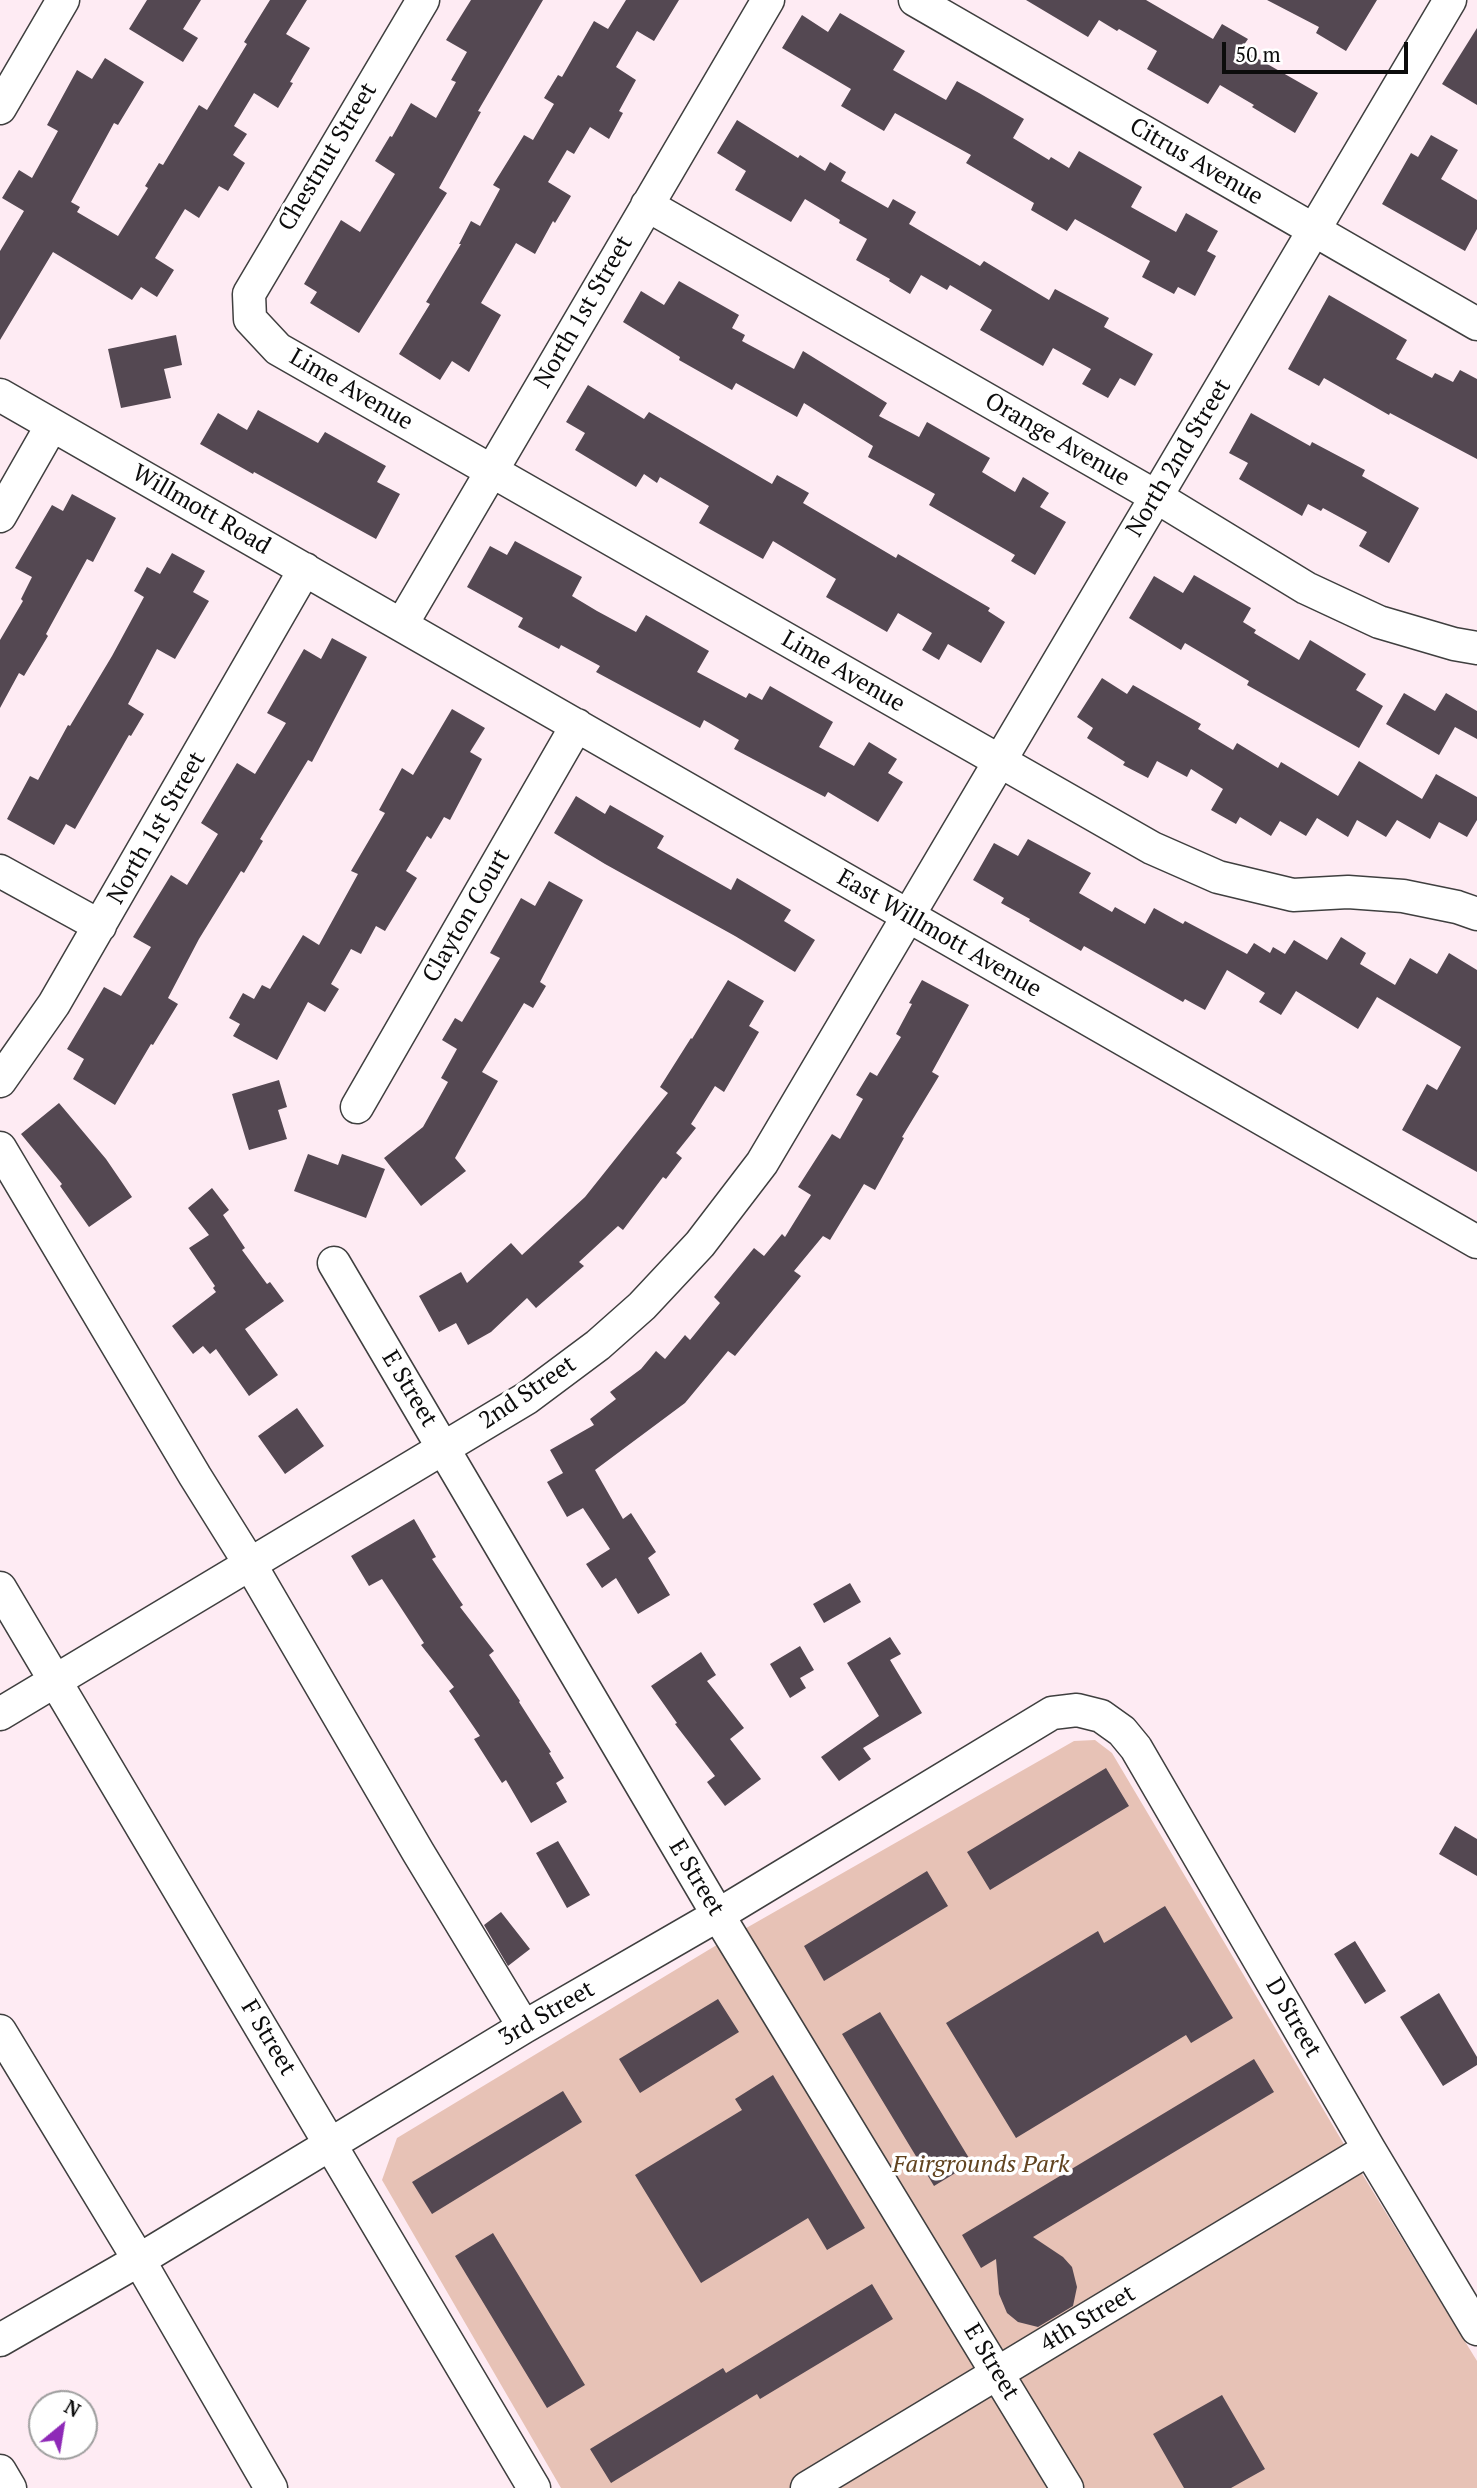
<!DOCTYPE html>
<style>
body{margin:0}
#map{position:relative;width:1477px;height:2488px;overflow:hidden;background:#feebf3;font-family:"PT Serif",serif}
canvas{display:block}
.north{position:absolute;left:28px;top:2390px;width:70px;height:70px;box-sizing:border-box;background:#fff;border:2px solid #9e9e9e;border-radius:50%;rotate:30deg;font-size:19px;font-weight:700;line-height:28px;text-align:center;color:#0c0c0c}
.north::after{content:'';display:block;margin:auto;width:24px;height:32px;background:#8e29b7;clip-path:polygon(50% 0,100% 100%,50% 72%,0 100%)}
.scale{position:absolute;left:1222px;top:42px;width:186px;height:32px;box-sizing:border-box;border:4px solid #0c0c0c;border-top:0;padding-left:9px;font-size:21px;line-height:24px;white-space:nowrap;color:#0c0c0c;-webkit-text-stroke:5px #fff;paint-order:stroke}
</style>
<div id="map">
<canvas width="1477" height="2488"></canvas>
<div class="north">N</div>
<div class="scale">50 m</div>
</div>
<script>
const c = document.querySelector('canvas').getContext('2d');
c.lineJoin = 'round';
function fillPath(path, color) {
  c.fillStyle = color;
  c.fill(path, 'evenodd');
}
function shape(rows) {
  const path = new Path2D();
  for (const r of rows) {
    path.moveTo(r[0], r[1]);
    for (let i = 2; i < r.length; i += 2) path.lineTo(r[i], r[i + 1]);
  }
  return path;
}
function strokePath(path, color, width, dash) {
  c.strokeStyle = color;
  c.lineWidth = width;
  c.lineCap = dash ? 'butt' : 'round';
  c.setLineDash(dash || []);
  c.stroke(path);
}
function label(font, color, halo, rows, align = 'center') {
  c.font = font + ' "PT Serif",serif';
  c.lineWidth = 7;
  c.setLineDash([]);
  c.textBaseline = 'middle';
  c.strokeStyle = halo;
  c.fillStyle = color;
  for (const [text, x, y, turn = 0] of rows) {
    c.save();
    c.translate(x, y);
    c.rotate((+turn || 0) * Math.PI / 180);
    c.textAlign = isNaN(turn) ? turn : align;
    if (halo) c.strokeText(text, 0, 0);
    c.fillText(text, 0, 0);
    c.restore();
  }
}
fillPath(shape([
 [1095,1740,1112,1753,1345,2146,1477,2361,1477,2488,561,2488,382,2180,397,2138,720,1943,1074,1741]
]), '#e7c2b6');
fillPath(shape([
 [147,0,201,0,183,29,198,38,183,62,129,29],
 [270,0,307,0,286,34,310,48,290,82,293,83,278,108,254,93,234,126,247,134,233,155,245,163,228,191,219,186,199,218,185,209,155,258,174,270,157,297,141,287,132,300,53,252,0,340,0,251,24,211,2,198,19,170,32,178,58,131,47,125,77,70,92,79,105,58,144,82,118,125,114,123,71,202,80,207,77,212,118,236,148,188,145,186,159,163,163,165,199,105,207,110,247,44,244,42],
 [471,0,543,0,478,111,481,112,439,188,447,193,359,333,310,303,317,292,304,284,341,220,360,232,395,174,375,161,390,136,392,137,411,103,436,118,456,82,451,80,467,52,446,40],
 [626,0,679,0,654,41,637,31,616,67,636,80,619,111,623,113,609,139,590,127,574,154,567,150,548,182,571,196,555,223,553,221,535,254,516,243,481,303,501,315,469,372,452,361,440,380,399,354,430,304,426,302,461,244,459,244,471,221,480,226,500,189,493,185,524,135,533,140,554,104,544,98,558,75,562,77,594,21,608,29],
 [1026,0,1146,0,1213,39,1222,24,1248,39,1241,49,1318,93,1295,133,1252,107,1254,105,1220,85,1208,104,1147,69,1157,51,1119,29,1117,31,1099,20,1088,37],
 [1267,0,1377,0,1346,51,1316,33,1319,27],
 [840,13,905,51,893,70,946,100,957,81,979,93,1024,119,1013,138,1049,160,1051,157,1069,168,1079,151,1142,187,1131,207,1176,232,1186,213,1218,231,1207,251,1216,256,1195,296,1178,287,1174,294,1142,277,1150,261,1075,219,1067,231,1031,210,1034,203,966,163,971,155,895,113,884,131,841,106,851,89,782,48,802,15,828,32],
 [1477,28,1477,105,1442,84],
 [737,120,798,158,800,155,825,171,830,162,846,172,841,181,888,208,893,199,916,212,909,224,980,266,984,261,1049,300,1055,289,1109,318,1104,327,1153,354,1135,386,1120,378,1108,398,1082,384,1091,369,1053,348,1043,366,980,330,992,310,950,285,947,290,921,275,910,294,889,281,890,279,856,260,867,239,839,223,840,220,805,199,791,222,735,190,746,171,717,153],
 [1431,135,1458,150,1441,179,1477,200,1477,229,1465,251,1382,204,1411,153,1418,157],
 [679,281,739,315,732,328,745,335,742,341,794,369,803,351,887,403,879,416,919,437,927,422,990,458,982,472,1015,492,1023,477,1049,493,1040,507,1066,522,1035,575,1011,561,1015,555,929,505,935,494,868,457,873,446,804,403,797,417,736,383,732,390,679,360,680,357,623,322,641,291,664,305],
 [1329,295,1407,340,1396,359,1432,378,1435,373,1453,382,1460,370,1477,379,1477,459,1390,413,1389,415,1324,378,1319,386,1288,369],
 [176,335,182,365,164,369,171,398,121,408,108,349],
 [588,385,644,419,649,412,772,484,777,475,809,493,803,503,896,558,898,554,990,608,988,611,1005,622,981,663,948,644,939,660,922,650,932,633,898,613,887,632,849,610,826,597,836,579,773,541,763,559,699,523,709,506,660,477,657,483,644,474,636,487,575,450,585,433,566,422],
 [258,410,318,443,325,432,386,466,377,482,400,494,376,539,254,472,253,474,200,444,218,413,247,430],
 [1251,413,1310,446,1312,442,1365,470,1362,476,1419,508,1389,563,1359,546,1367,532,1323,508,1321,511,1308,504,1302,516,1239,479,1248,463,1229,453],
 [72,494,116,518,93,562,87,559,46,634,48,636,24,676,19,673,0,708,0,640,23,601,21,599,32,577,15,568,52,505,63,511],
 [515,541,582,577,572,596,597,611,636,632,646,615,709,651,697,672,746,698,749,693,762,700,770,686,833,722,819,747,854,766,869,742,897,759,888,773,903,782,878,822,828,792,825,797,734,749,739,740,704,720,700,728,596,672,600,666,561,645,559,649,518,627,523,618,467,587,490,546,507,555],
 [172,553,205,571,193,592,209,601,175,659,157,649,128,704,144,714,131,736,129,735,75,829,66,824,54,845,7,819,30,776,38,780,68,725,70,726,112,656,144,597,134,591,147,567,160,574],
 [1194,575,1251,608,1243,622,1256,630,1254,633,1299,660,1310,640,1366,674,1356,690,1383,706,1359,748,1247,685,1249,681,1185,643,1181,650,1129,618,1154,576,1183,593],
 [332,638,367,657,312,762,308,760,260,839,263,841,244,873,241,871,199,939,168,998,178,1004,153,1045,151,1044,115,1105,73,1079,84,1059,67,1049,104,987,121,996,151,947,133,937,171,875,187,885,218,834,201,823,237,763,255,774,286,723,267,713,304,649,321,659],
 [1102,678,1127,694,1133,685,1201,724,1198,729,1233,750,1237,743,1278,768,1281,762,1338,796,1359,761,1422,799,1436,774,1477,797,1477,820,1467,837,1439,822,1430,839,1397,820,1386,837,1357,820,1348,837,1317,818,1306,836,1280,821,1271,836,1240,817,1236,824,1211,810,1223,789,1191,769,1187,777,1157,761,1148,778,1123,765,1125,762,1087,738,1093,728,1077,717],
 [1404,693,1435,711,1446,693,1477,711,1477,739,1455,727,1439,755,1386,724],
 [452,709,485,728,470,752,482,759,450,820,444,817,431,839,427,836,406,871,417,878,385,931,376,926,361,954,351,949,331,984,339,989,325,1012,308,1002,277,1060,233,1036,240,1024,229,1018,243,993,254,999,262,985,270,989,303,935,319,945,358,874,351,871,385,813,379,810,402,768,413,775],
 [576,796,605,814,610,805,664,836,657,848,731,890,737,878,791,910,784,921,815,940,795,972,735,936,605,864,554,833],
 [1028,839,1091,873,1079,893,1112,912,1115,907,1145,924,1154,908,1183,924,1185,921,1247,954,1254,943,1270,953,1273,947,1285,954,1294,940,1327,960,1341,937,1366,953,1360,964,1395,985,1410,958,1437,974,1449,953,1477,970,1477,1172,1402,1130,1427,1084,1437,1090,1461,1047,1377,997,1358,1029,1296,991,1281,1015,1259,1002,1265,993,1227,970,1205,1010,1185,999,1183,1002,1084,946,1081,951,1029,921,1030,919,1001,903,1004,898,973,880,994,843,1018,856],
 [549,881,583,900,540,982,546,986,533,1008,524,1003,482,1072,498,1081,455,1158,466,1171,421,1206,384,1158,423,1127,448,1082,441,1078,457,1049,442,1040,455,1018,462,1022,500,958,490,953,521,898,535,906],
 [728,980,764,1001,749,1026,759,1032,724,1092,715,1086,691,1124,696,1128,676,1153,682,1158,666,1179,663,1177,623,1230,618,1226,579,1262,584,1266,536,1308,527,1298,491,1332,468,1345,456,1323,439,1332,419,1296,461,1272,467,1283,511,1243,522,1255,585,1197,668,1093,660,1087,691,1038,692,1039],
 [922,980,969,1005,932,1072,939,1076,902,1137,904,1138,875,1190,864,1184,830,1240,823,1236,794,1271,801,1276,735,1356,728,1351,685,1403,595,1470,623,1519,631,1513,656,1552,648,1558,670,1595,638,1614,616,1578,602,1588,586,1564,610,1549,583,1508,567,1517,547,1482,563,1473,550,1450,594,1425,590,1419,616,1399,610,1392,641,1369,656,1351,665,1359,685,1335,690,1340,720,1303,714,1297,754,1248,764,1256,782,1234,785,1237,811,1195,798,1187,832,1134,840,1139,863,1099,856,1095,870,1072,877,1076,901,1037,896,1034,912,1004,909,1003],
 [279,1080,287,1107,278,1110,287,1139,249,1150,232,1094],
 [59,1103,106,1159,132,1197,89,1227,60,1186,62,1184,21,1134],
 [308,1154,338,1165,342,1154,385,1169,366,1218,294,1191],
 [212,1188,229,1210,223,1215,245,1248,242,1250,267,1284,270,1282,284,1301,245,1329,278,1375,249,1396,216,1349,210,1354,203,1346,193,1354,172,1326,216,1292,213,1288,215,1286,189,1248,209,1235,188,1208],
 [297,1408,324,1446,285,1474,258,1436],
 [414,1519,436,1557,432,1559,463,1605,460,1607,494,1651,489,1655,520,1701,519,1702,551,1752,549,1753,564,1778,556,1783,567,1802,531,1823,506,1780,502,1783,474,1739,480,1736,449,1691,454,1687,421,1645,424,1643,382,1579,369,1586,351,1556],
 [850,1583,861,1602,824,1623,813,1604],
 [890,1637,901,1654,890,1660,922,1713,863,1748,871,1759,839,1781,821,1757,879,1716,847,1663],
 [800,1646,814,1670,800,1678,806,1688,790,1698,770,1664],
 [701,1652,716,1675,707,1681,744,1728,730,1739,761,1779,725,1806,707,1782,715,1776,675,1724,677,1723,651,1686],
 [1106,1768,1129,1806,990,1890,967,1852],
 [1455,1826,1477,1839,1477,1876,1439,1854],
 [558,1841,590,1895,567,1908,536,1853],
 [927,1871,948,1906,824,1981,804,1946],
 [1165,1906,1233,2018,1191,2043,1186,2035,1016,2138,946,2023,1098,1931,1104,1943],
 [501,1912,530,1949,508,1966,484,1925],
 [1355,1941,1386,1991,1365,2004,1334,1954],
 [1439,1993,1477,2057,1477,2065,1443,2086,1400,2017],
 [718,1999,739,2032,640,2093,619,2059],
 [880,2012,972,2163,934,2186,842,2034],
 [1254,2059,1274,2092,1033,2237,1063,2257,1072,2267,1077,2287,1073,2306,1038,2327,1018,2322,1007,2313,999,2294,996,2259,981,2268,962,2235],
 [773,2075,865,2228,827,2250,808,2218,701,2283,635,2175,742,2110,735,2099],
 [563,2091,582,2122,432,2214,412,2182],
 [493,2233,585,2385,547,2408,455,2256],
 [872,2284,893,2319,760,2399,757,2394,611,2483,590,2449,723,2368,726,2373],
 [1222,2395,1265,2469,1231,2488,1184,2488,1153,2434]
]), '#544852');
const minor = shape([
 [423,0,249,294,250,319,278,349,1152,848,1218,877,1293,895,1348,892,1403,896,1457,907,1477,914],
 [915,0,1477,324],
 [0,108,63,0],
 [647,205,1155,496,1306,588,1379,622,1454,644,1477,648],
 [0,395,1477,1242],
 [0,516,52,425],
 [402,624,768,0],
 [0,871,100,926],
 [0,1081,54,1004,305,569],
 [357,1107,577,725],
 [0,1148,195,1476,250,1564,418,1852,524,2027],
 [334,1263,718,1915,1067,2488],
 [0,1588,534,2488],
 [0,1714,527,1398,598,1345,642,1306,700,1244,762,1163,1450,0],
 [0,2031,139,2260,271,2488],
 [0,2340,139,2260,524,2027,718,1915,1052,1713,1077,1710,1101,1716,1122,1731,1136,1748,1369,2149,1477,2329],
 [0,2471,10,2488],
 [807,2488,1369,2149]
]);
strokePath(minor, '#3f3f3f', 35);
strokePath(minor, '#fff', 32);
label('24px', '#0c0c0c', '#fff', [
 ["Chestnut Street",328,157,-59],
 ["Citrus Avenue",1196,162,30],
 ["North 1st Street",584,312,-60],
 ["Lime Avenue",351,390,30],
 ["Orange Avenue",1057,440,30],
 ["North 2nd Street",1179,458,-59],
 ["Willmott Road",201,510,30],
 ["Lime Avenue",843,672,30],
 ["North 1st Street",157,828,-60],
 ["Clayton Court",467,916,-60],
 ["East Willmott Avenue",939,934,30],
 ["E Street",409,1389,59],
 ["2nd Street",528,1393,-34],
 ["E Street",696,1878,59],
 ["3rd Street",547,2014,-30],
 ["D Street",1293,2018,60],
 ["F Street",268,2038,59],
 ["4th Street",1088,2319,-31],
 ["E Street",991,2362,59]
]);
label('italic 24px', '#61431f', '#fff', [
 ["Fairgrounds Park",981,2165]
]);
</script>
